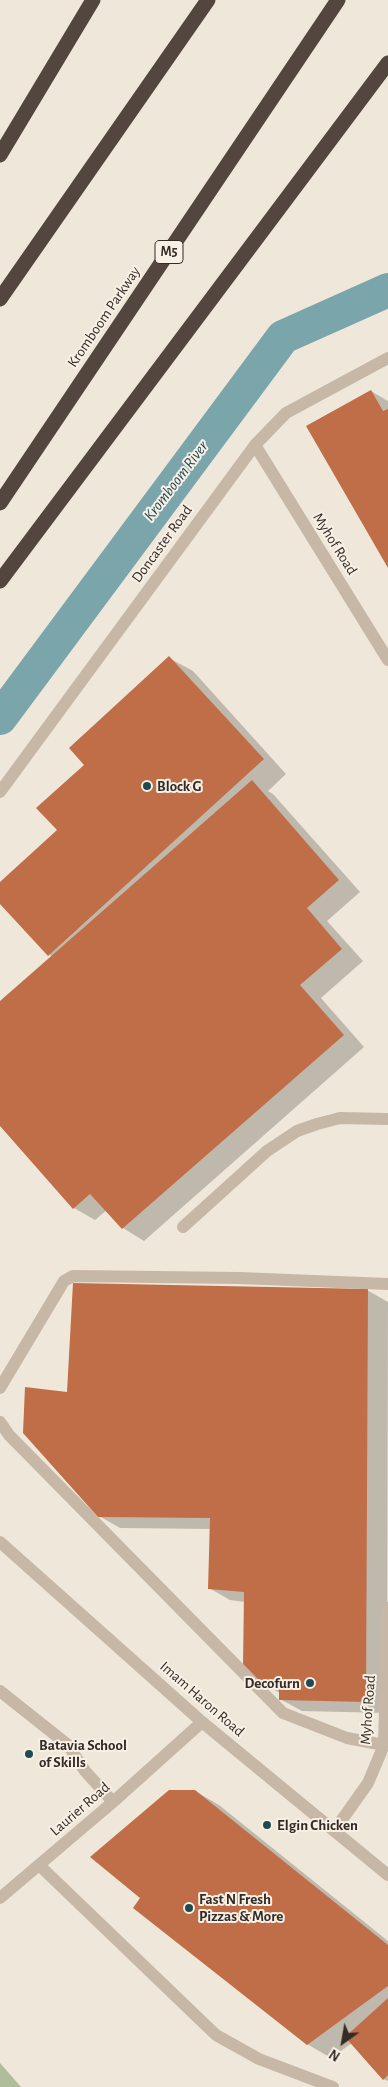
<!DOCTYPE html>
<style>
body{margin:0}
#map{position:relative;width:388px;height:2087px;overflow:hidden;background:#efe7d9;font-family:"Alegreya Sans",sans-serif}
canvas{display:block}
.north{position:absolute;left:318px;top:2017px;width:50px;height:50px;-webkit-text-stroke:4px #f8f0e5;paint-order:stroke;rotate:212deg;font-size:14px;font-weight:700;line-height:20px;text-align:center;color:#332b26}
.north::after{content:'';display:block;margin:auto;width:18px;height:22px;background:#332b26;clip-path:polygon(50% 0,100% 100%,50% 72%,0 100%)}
</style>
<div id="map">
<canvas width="388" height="2087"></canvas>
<div class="north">N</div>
</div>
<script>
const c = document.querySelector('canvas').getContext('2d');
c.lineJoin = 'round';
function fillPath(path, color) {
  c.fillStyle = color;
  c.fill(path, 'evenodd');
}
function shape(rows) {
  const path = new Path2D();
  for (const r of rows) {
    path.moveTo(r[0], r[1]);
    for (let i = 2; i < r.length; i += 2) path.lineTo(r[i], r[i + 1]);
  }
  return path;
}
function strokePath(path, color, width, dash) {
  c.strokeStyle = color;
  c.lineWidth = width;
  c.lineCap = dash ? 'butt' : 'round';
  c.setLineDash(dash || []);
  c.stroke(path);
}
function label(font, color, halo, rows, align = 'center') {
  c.font = font + ' "Alegreya Sans",sans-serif';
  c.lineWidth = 4;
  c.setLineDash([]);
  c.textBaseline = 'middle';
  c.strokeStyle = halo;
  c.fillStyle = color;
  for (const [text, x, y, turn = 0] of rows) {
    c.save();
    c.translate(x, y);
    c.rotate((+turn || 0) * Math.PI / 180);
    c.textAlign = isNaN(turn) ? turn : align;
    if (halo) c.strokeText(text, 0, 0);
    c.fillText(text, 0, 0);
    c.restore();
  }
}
fillPath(shape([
 [0,2063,21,2087,0,2087]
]), '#afbd9a');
fillPath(shape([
 [371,391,388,401,388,565],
 [169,658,193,671,286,774,268,791,273,794,360,892,327,921,363,961,321,998,364,1047,144,1241,123,1228,107,1210,95,1220,74,1208,0,1124,0,1002,52,957,0,902,0,883,58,830,86,765],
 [367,1290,388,1302,387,1713,302,1711,280,1699,280,1693,260,1682,245,1602,230,1600,209,1588,211,1529,120,1528,99,1516,69,1393],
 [195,1791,219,1805,388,1941,388,2081,383,2079,352,2043,331,2058,307,2044,142,1897]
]), '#0003');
strokePath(shape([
 [0,718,283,337,388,290]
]), '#79a5ab', 34);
fillPath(shape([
 [371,390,383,411,388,409,388,568,306,426],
 [169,656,264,759,48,956,0,904,0,882,57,830,36,808,84,765,69,748],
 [252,780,339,880,307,908,342,949,300,985,344,1035,122,1229,90,1194,73,1209,0,1126,0,1001],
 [73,1283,368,1289,366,1702,279,1700,279,1684,260,1683,243,1667,244,1592,208,1589,210,1518,98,1517,23,1433,25,1387,67,1392],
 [169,1790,195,1790,388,1945,388,1986,307,2045,133,1908,140,1898,90,1857],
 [388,1998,388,2075,383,2080,345,2037]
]), '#bf6e47');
strokePath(shape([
 [255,445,388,660],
 [0,792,255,445,286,413,388,358],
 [183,1227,267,1151,297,1131,317,1124,340,1118,388,1119],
 [0,1388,64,1281,73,1276,239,1278,388,1284],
 [0,1422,9,1435,283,1713,347,1738,384,1745],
 [0,1542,202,1722,388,1875],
 [0,1691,68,1745,85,1771,113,1802],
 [334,1831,368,1783,384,1745,388,1608],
 [39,1865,216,2035,259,2059,333,2087],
 [0,1898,113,1802,202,1722]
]), '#c7b7a6', 12);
strokePath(shape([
 [0,155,93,0],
 [0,299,208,0],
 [0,503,338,0],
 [0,581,388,63]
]), '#53463e', 15);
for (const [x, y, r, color] of [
 [147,786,5,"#1e4a52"],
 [310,1683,5,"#1e4a52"],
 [29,1754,5,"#1e4a52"],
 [267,1825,5,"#1e4a52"],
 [189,1908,5,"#1e4a52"]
]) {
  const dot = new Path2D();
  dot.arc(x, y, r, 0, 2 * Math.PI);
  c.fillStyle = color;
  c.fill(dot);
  strokePath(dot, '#f8f0e5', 2);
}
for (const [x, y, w] of [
 [169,252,28]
]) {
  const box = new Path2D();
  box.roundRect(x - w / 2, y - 11.5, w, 23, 4);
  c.fillStyle = '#f8f0e5';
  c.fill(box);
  strokePath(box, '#332b26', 1);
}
label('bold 14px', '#332b26', null, [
 ["M5",169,252]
]);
label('15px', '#332b26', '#f8f0e5', [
 ["Kromboom Parkway",104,317,-56],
 ["Doncaster Road",162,544,-54],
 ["Myhof Road",335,544,58],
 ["Imam Haron Road",202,1699,41],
 ["Myhof Road",368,1710,-86],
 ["Laurier Road",80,1809,-41]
]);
label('bold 15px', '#332b26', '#f8f0e5', [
 ["Block G",157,786],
 ["Decofurn",300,1683,"right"],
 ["Batavia School",39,1745],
 ["of Skills",39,1762],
 ["Elgin Chicken",277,1825],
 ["Fast N Fresh",199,1899],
 ["Pizzas & More",199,1916]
], 'left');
label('italic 16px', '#1e4a52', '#f8f0e5', [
 ["Kromboom River",176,481,-53]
]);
</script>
